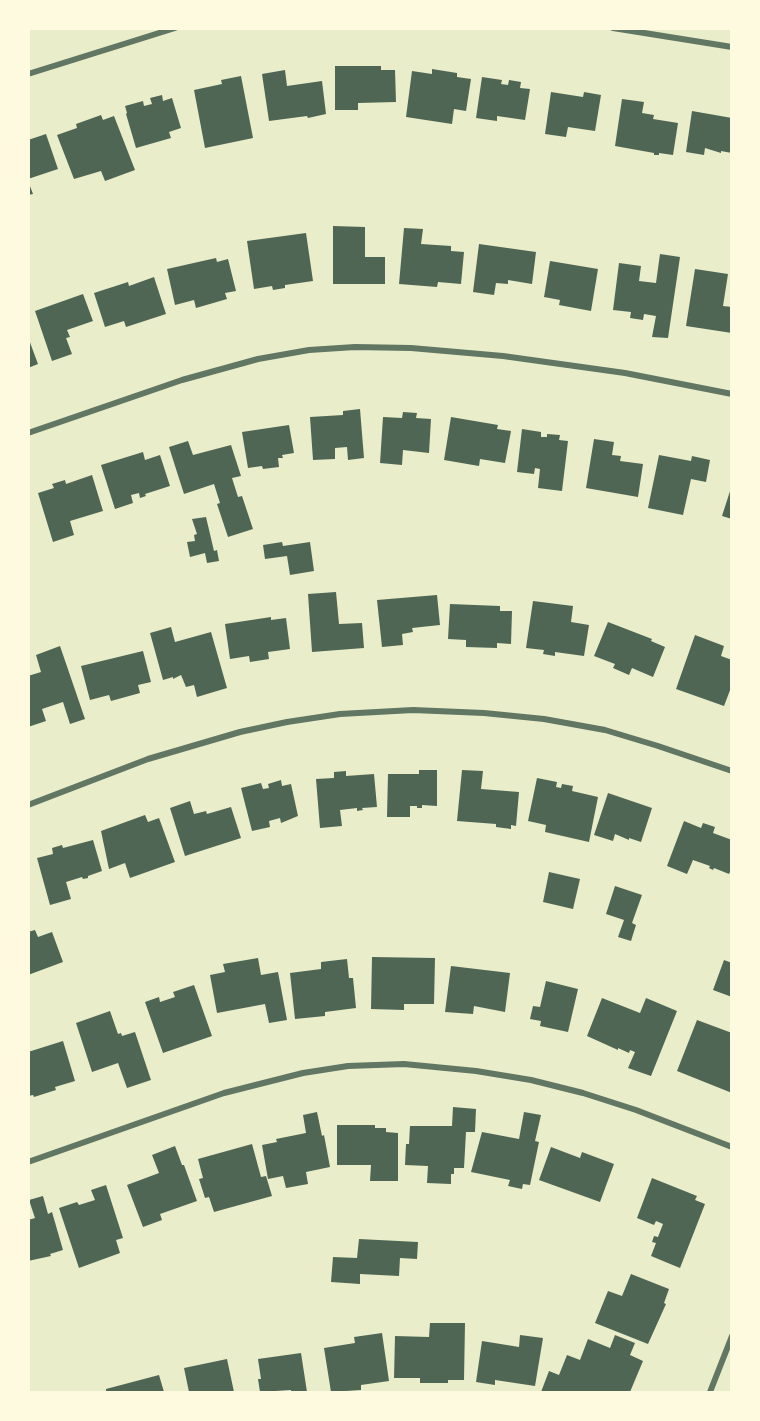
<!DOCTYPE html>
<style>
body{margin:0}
#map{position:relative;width:760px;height:1421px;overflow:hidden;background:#e9edc9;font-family:Figtree,sans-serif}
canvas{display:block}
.frame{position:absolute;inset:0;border:30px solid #fefae0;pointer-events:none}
</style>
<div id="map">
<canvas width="760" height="1421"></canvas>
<div class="frame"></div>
</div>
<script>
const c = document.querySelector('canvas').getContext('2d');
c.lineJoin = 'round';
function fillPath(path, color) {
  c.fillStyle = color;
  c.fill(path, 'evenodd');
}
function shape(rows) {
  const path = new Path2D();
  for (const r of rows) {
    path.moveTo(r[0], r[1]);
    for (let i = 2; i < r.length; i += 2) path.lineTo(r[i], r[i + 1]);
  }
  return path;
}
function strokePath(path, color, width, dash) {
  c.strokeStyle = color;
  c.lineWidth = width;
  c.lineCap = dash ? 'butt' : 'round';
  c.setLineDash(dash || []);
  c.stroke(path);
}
fillPath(shape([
 [335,66,381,66,381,70,395,70,396,102,358,103,358,110,335,110],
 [432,69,457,73,457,77,471,79,466,111,454,109,452,124,406,117,412,71,432,74],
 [285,70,287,86,322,81,326,114,308,118,307,116,269,121,262,74],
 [241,76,253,138,205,148,194,90,222,84,221,80],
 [482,77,502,80,501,84,508,85,509,80,521,82,520,88,530,89,525,120,497,116,497,121,476,118],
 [551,92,583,97,584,92,601,95,595,131,568,127,566,137,545,134],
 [162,95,163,101,172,98,181,128,169,132,171,138,136,148,126,114,127,113,125,106,143,101,144,106,152,104,150,98],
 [622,99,644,102,642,113,654,115,653,119,678,123,673,155,659,153,659,155,654,155,654,153,615,146],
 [692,111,732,118,732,153,721,151,721,153,705,148,704,155,686,152],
 [101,115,103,120,114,116,135,170,105,181,101,171,74,179,57,135,77,128,76,124],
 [46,134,58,169,28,179,28,140],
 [28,181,33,194,28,195],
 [333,226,365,227,365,257,385,257,385,284,333,284],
 [404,228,423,229,421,244,451,246,451,251,464,252,461,284,438,282,437,287,399,284],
 [306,233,313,281,285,285,285,288,273,290,272,286,254,289,247,241],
 [479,244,536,252,532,284,508,280,508,284,496,283,494,295,473,292],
 [660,254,680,257,668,338,652,337,656,316,644,314,643,320,630,318,631,312,613,310,619,263,641,266,639,281,656,283],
 [216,258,217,262,228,259,236,291,225,293,227,299,196,308,194,300,175,305,167,269],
 [550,261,598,269,591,311,559,305,560,300,544,297],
 [695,269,728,274,723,306,732,307,732,333,686,326],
 [154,277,166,314,126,327,124,321,105,327,94,293,128,282,129,286],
 [83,294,93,321,67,330,70,337,66,338,72,354,52,361,35,311],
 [28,337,38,364,28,368],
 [360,409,364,458,348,460,347,447,335,448,335,459,313,460,310,417,343,415,343,411],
 [403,412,417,413,416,418,431,419,429,453,403,450,402,465,380,463,383,417,402,418],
 [451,417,498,425,497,429,511,431,505,463,480,459,479,466,444,460],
 [289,425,294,453,282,455,283,458,278,458,279,467,263,469,262,466,248,468,242,432],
 [522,429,541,432,541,437,547,437,547,434,560,435,559,440,568,441,562,491,538,488,540,469,535,468,534,474,517,472],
 [594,439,614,442,612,455,621,456,620,461,643,464,638,497,586,488],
 [188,441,193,455,231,445,241,476,232,478,238,497,242,496,253,529,228,537,217,504,220,503,214,484,184,494,169,447],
 [143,452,145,460,160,455,170,486,145,494,146,496,140,498,139,493,131,495,133,503,115,509,101,465],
 [659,455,691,461,692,456,710,460,706,482,691,479,683,515,648,508],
 [92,475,103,511,70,521,74,535,53,542,38,493,54,488,52,484,65,480,66,484],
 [732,485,732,519,722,516],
 [206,517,214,551,217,550,219,561,207,563,205,553,190,557,187,542,195,541,194,535,197,534,192,519],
 [282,542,283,546,310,542,314,571,290,575,287,556,265,559,263,545],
 [336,592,339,624,362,623,364,648,312,652,308,594],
 [437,595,440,625,412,628,413,632,402,634,403,645,382,647,377,600],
 [533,601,573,606,571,622,589,625,584,656,555,652,555,656,543,654,544,650,526,648],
 [450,604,500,606,500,611,512,611,511,644,497,643,497,648,466,647,466,640,448,639],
 [271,617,271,620,286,618,290,649,268,652,269,659,250,662,249,656,230,659,225,624],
 [608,622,652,639,651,641,665,647,653,677,632,668,629,675,613,668,615,664,594,656],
 [171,627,175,642,211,632,227,688,197,697,194,685,186,687,181,675,173,679,173,677,163,680,150,633],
 [695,635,724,646,721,656,732,660,732,685,724,706,676,689],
 [60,646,85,719,70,724,63,702,42,709,46,721,28,727,28,676,41,672,36,655],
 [143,651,151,682,138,685,140,693,111,701,109,695,90,700,81,666],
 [419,770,437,770,437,806,422,805,422,808,417,808,417,806,410,806,410,817,387,817,388,774,419,774],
 [462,770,483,771,481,789,519,792,516,826,511,825,511,829,496,827,496,824,457,821],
 [346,771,346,776,374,774,377,807,362,808,363,810,357,811,357,808,340,810,342,826,320,828,316,779,334,778,334,772],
 [537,778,557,782,556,787,561,788,562,784,573,786,572,791,598,797,589,842,545,832,546,825,528,821],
 [281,780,282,786,291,784,298,816,281,823,280,818,269,821,270,827,252,831,241,788,261,783,263,789,269,788,268,784],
 [608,793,652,808,641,842,629,838,629,840,615,834,613,841,594,835],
 [190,801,194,814,206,811,207,814,231,807,241,838,185,856,170,808],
 [145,815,148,822,159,818,175,862,130,878,125,863,109,869,101,831],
 [684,821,701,828,703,823,715,827,713,833,732,840,732,868,729,874,714,868,713,870,709,868,710,866,693,860,687,874,667,866],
 [93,840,102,871,88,876,88,878,83,879,82,877,66,882,71,899,50,905,37,858,53,854,52,848,62,845,63,848],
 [549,872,580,879,573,909,543,902],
 [615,886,642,895,632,923,636,925,631,941,618,937,624,920,606,914],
 [35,930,38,937,52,932,63,962,28,975,28,932],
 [372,957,435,958,434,1004,404,1004,404,1010,371,1009],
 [258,958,261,975,278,972,287,1020,269,1023,265,1004,217,1013,210,975,225,972,223,964],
 [347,959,349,978,353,978,356,1008,325,1012,325,1016,295,1019,290,973,321,969,321,962],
 [724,960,732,963,732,997,713,990],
 [451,966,510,973,505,1012,474,1006,473,1014,445,1012],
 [546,981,578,989,568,1032,540,1026,541,1021,530,1019,533,1006,540,1007],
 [194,985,212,1036,163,1053,145,1002,159,997,160,1002,175,997,173,992],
 [602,998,640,1013,646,998,677,1011,651,1076,628,1068,635,1052,630,1050,629,1053,618,1048,618,1050,587,1036],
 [110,1011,118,1034,121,1033,122,1036,135,1032,151,1080,127,1088,118,1063,92,1072,76,1023],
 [697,1020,732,1033,732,1093,677,1071],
 [63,1041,75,1081,55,1087,56,1090,34,1097,33,1095,28,1096,28,1052],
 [453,1107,476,1109,475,1132,466,1132,464,1168,454,1168,454,1174,451,1174,451,1184,427,1183,428,1166,405,1165,406,1144,409,1144,410,1126,452,1126],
 [317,1112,322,1136,324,1135,330,1167,306,1172,308,1184,286,1188,283,1176,268,1179,262,1145,277,1142,276,1139,306,1133,303,1115],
 [524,1112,541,1115,535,1141,539,1142,530,1185,523,1184,522,1189,508,1186,510,1180,471,1172,482,1132,519,1139],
 [337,1125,375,1125,375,1128,386,1128,386,1132,398,1133,398,1181,370,1181,371,1165,337,1165],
 [252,1144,261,1177,266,1176,272,1196,214,1212,209,1197,205,1198,199,1179,203,1178,198,1159],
 [175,1146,182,1165,184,1165,197,1201,160,1214,162,1220,143,1227,127,1185,159,1173,152,1155],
 [551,1147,580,1158,582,1152,614,1164,600,1202,539,1180],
 [652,1178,697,1196,695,1200,705,1204,680,1268,651,1256,656,1243,652,1242,654,1236,658,1237,663,1224,656,1221,654,1225,637,1218],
 [106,1185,123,1238,116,1240,120,1253,79,1268,59,1208,77,1202,79,1205,95,1200,91,1190],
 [43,1196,48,1214,52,1212,63,1250,50,1254,51,1256,28,1261,28,1220,35,1218,29,1200],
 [359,1239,418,1242,417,1259,400,1258,399,1276,360,1274,360,1284,331,1282,333,1257,357,1258],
 [631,1274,669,1289,664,1303,666,1304,648,1344,595,1323,608,1291,622,1296],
 [430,1323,465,1323,464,1380,448,1380,448,1383,420,1383,420,1378,394,1378,395,1336,429,1337],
 [382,1333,389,1381,361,1385,361,1390,331,1392,324,1348,355,1343,354,1337],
 [520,1335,543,1338,535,1386,495,1380,495,1385,476,1382,482,1341,519,1347],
 [615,1335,635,1343,630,1355,643,1361,630,1392,541,1392,549,1371,559,1375,567,1355,580,1360,588,1339,610,1348],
 [301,1353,307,1392,291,1392,291,1390,260,1392,258,1379,261,1379,258,1359],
 [227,1359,234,1392,189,1392,184,1368],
 [159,1375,164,1392,106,1392,106,1389]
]), '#4f6655');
strokePath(shape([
 [613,28,732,47],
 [28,74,175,28],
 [28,433,182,380,258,359,309,350,355,347,411,348,503,356,625,373,732,394],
 [28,805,148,759,240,732,287,722,340,714,413,710,484,713,544,719,605,730,658,746,732,771],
 [28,1162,224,1093,303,1073,348,1066,404,1064,476,1071,531,1080,583,1093,636,1110,732,1147],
 [710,1392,732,1336]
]), '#617663', 6);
</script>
